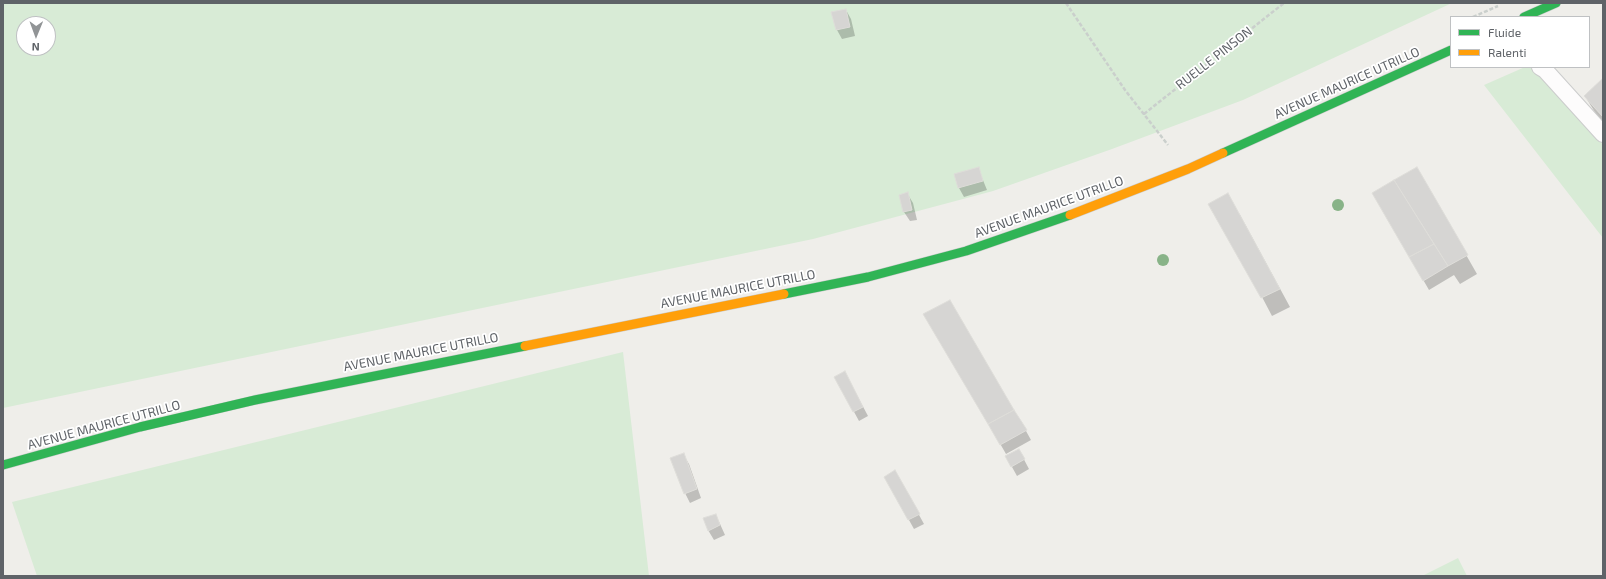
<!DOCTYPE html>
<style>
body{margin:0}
#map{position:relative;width:1606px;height:579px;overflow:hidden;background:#efeeea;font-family:"Exo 2",sans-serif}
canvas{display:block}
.frame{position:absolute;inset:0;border:4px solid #5f6368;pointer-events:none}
.legend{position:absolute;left:1450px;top:16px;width:140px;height:52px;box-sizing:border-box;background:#fff;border:1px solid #bfc1c3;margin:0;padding:5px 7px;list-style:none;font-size:12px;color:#5f6368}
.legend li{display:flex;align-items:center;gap:8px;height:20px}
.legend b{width:20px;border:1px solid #bfc1c3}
.north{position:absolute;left:16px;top:16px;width:40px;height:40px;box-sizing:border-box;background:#fff;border:1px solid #bfc1c3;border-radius:50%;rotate:181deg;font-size:11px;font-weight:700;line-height:16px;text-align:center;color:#5f6368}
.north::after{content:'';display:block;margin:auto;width:14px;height:18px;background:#919496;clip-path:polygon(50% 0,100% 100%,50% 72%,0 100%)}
</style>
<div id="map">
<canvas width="1606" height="579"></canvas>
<div class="frame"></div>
<ul class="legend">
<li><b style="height:5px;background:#30b455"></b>Fluide</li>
<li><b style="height:5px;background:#ff9f0a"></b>Ralenti</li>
</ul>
<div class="north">N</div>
</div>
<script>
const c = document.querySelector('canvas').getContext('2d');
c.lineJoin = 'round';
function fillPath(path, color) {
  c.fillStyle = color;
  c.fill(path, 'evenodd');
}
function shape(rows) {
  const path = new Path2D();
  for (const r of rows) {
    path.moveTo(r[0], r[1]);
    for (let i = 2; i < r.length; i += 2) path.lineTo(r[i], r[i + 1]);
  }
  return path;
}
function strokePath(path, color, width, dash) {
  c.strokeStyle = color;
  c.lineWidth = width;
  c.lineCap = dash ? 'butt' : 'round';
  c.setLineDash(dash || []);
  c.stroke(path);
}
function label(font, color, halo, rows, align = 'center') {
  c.font = font + ' "Exo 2",sans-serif';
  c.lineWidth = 3.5;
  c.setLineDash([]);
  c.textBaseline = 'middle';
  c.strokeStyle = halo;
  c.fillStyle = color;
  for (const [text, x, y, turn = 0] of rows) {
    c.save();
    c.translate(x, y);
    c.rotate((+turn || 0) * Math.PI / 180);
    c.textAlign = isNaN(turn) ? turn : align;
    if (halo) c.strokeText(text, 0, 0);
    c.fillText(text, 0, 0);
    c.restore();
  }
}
fillPath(shape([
 [3,3,1452,3,1243,100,1112,149,993,191,813,239,3,408],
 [24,24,48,24,48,48,24,48],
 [1525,67,1530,67,1570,106,1603,145,1603,238,1484,85],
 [623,352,649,576,37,576,12,502],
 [1458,558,1467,576,1422,576]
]), '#d8ebd6');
fillPath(shape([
 [846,10,851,19,855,36,842,39,837,30],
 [1603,80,1603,122,1596,114,1585,96],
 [978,168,987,190,964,197,959,188],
 [1417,169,1477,274,1460,284,1454,275,1429,290,1373,193],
 [907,193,913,203,917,220,910,221,904,212,900,196],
 [1239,213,1290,307,1272,316,1262,297],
 [835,377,850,382,868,416,859,421],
 [1026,431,1031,440,1006,454,994,433],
 [1019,450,1029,469,1017,476,1012,467],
 [683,454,689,464,701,498,690,503,685,493],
 [895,471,924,524,914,529,885,477],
 [716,515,725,535,714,540,708,530]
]), '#0003');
const building = shape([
 [846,9,850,27,836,30,831,12,846,9],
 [1603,78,1603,117,1584,96,1603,78],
 [979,167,983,181,958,188,954,174,979,167],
 [1417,167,1468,255,1448,266,1394,180,1417,167],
 [1394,180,1434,244,1409,257,1372,193,1394,180],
 [908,192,912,210,903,212,899,195,908,192],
 [1228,193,1280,289,1261,298,1208,204,1228,193],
 [1434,244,1448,266,1423,281,1409,257,1434,244],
 [950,300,1014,410,988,424,923,314,950,300],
 [845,371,863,407,853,412,834,377,845,371],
 [1014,410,1027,430,1000,445,988,424,1014,410],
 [1019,449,1025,459,1011,467,1005,456,1019,449],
 [684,453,697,489,684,494,670,458,684,453],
 [895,470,920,514,908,520,884,477,895,470],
 [716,514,720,525,708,531,703,518,716,514]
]);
fillPath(building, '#d6d5d3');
strokePath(building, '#deddd9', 1);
const lane = shape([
 [1540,67,1545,70,1603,134]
]);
const fast = shape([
 [1524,17,1556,3],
 [1223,153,1451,50],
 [784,294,868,277,966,251,1070,215],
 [3,465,140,427,255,400,525,346]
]);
const slow = shape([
 [1070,215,1188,169,1223,153],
 [525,346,784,294]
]);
strokePath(lane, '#cbcccc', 18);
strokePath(fast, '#cacacb', 10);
strokePath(slow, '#cacacb', 10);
strokePath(shape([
 [1066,3,1125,90,1168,145],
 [1473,17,1498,6],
 [1144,114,1284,3]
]), '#cacfcc', 2.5, [4, 2]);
strokePath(lane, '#fdfcfc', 16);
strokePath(fast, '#30b455', 9);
strokePath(slow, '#ff9f0a', 9);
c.fillStyle = '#88b388';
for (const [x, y] of [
 [1338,205],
 [1163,260]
]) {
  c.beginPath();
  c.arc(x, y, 6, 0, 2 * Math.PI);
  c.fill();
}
label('13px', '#5f6368', '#fff', [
 ["RUELLE PINSON",1214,58,-38],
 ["AVENUE MAURICE UTRILLO",1347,83,-24],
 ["AVENUE MAURICE UTRILLO",1049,207,-20],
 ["AVENUE MAURICE UTRILLO",738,289,-11],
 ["AVENUE MAURICE UTRILLO",421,352,-11],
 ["AVENUE MAURICE UTRILLO",104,425,-15]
]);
</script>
